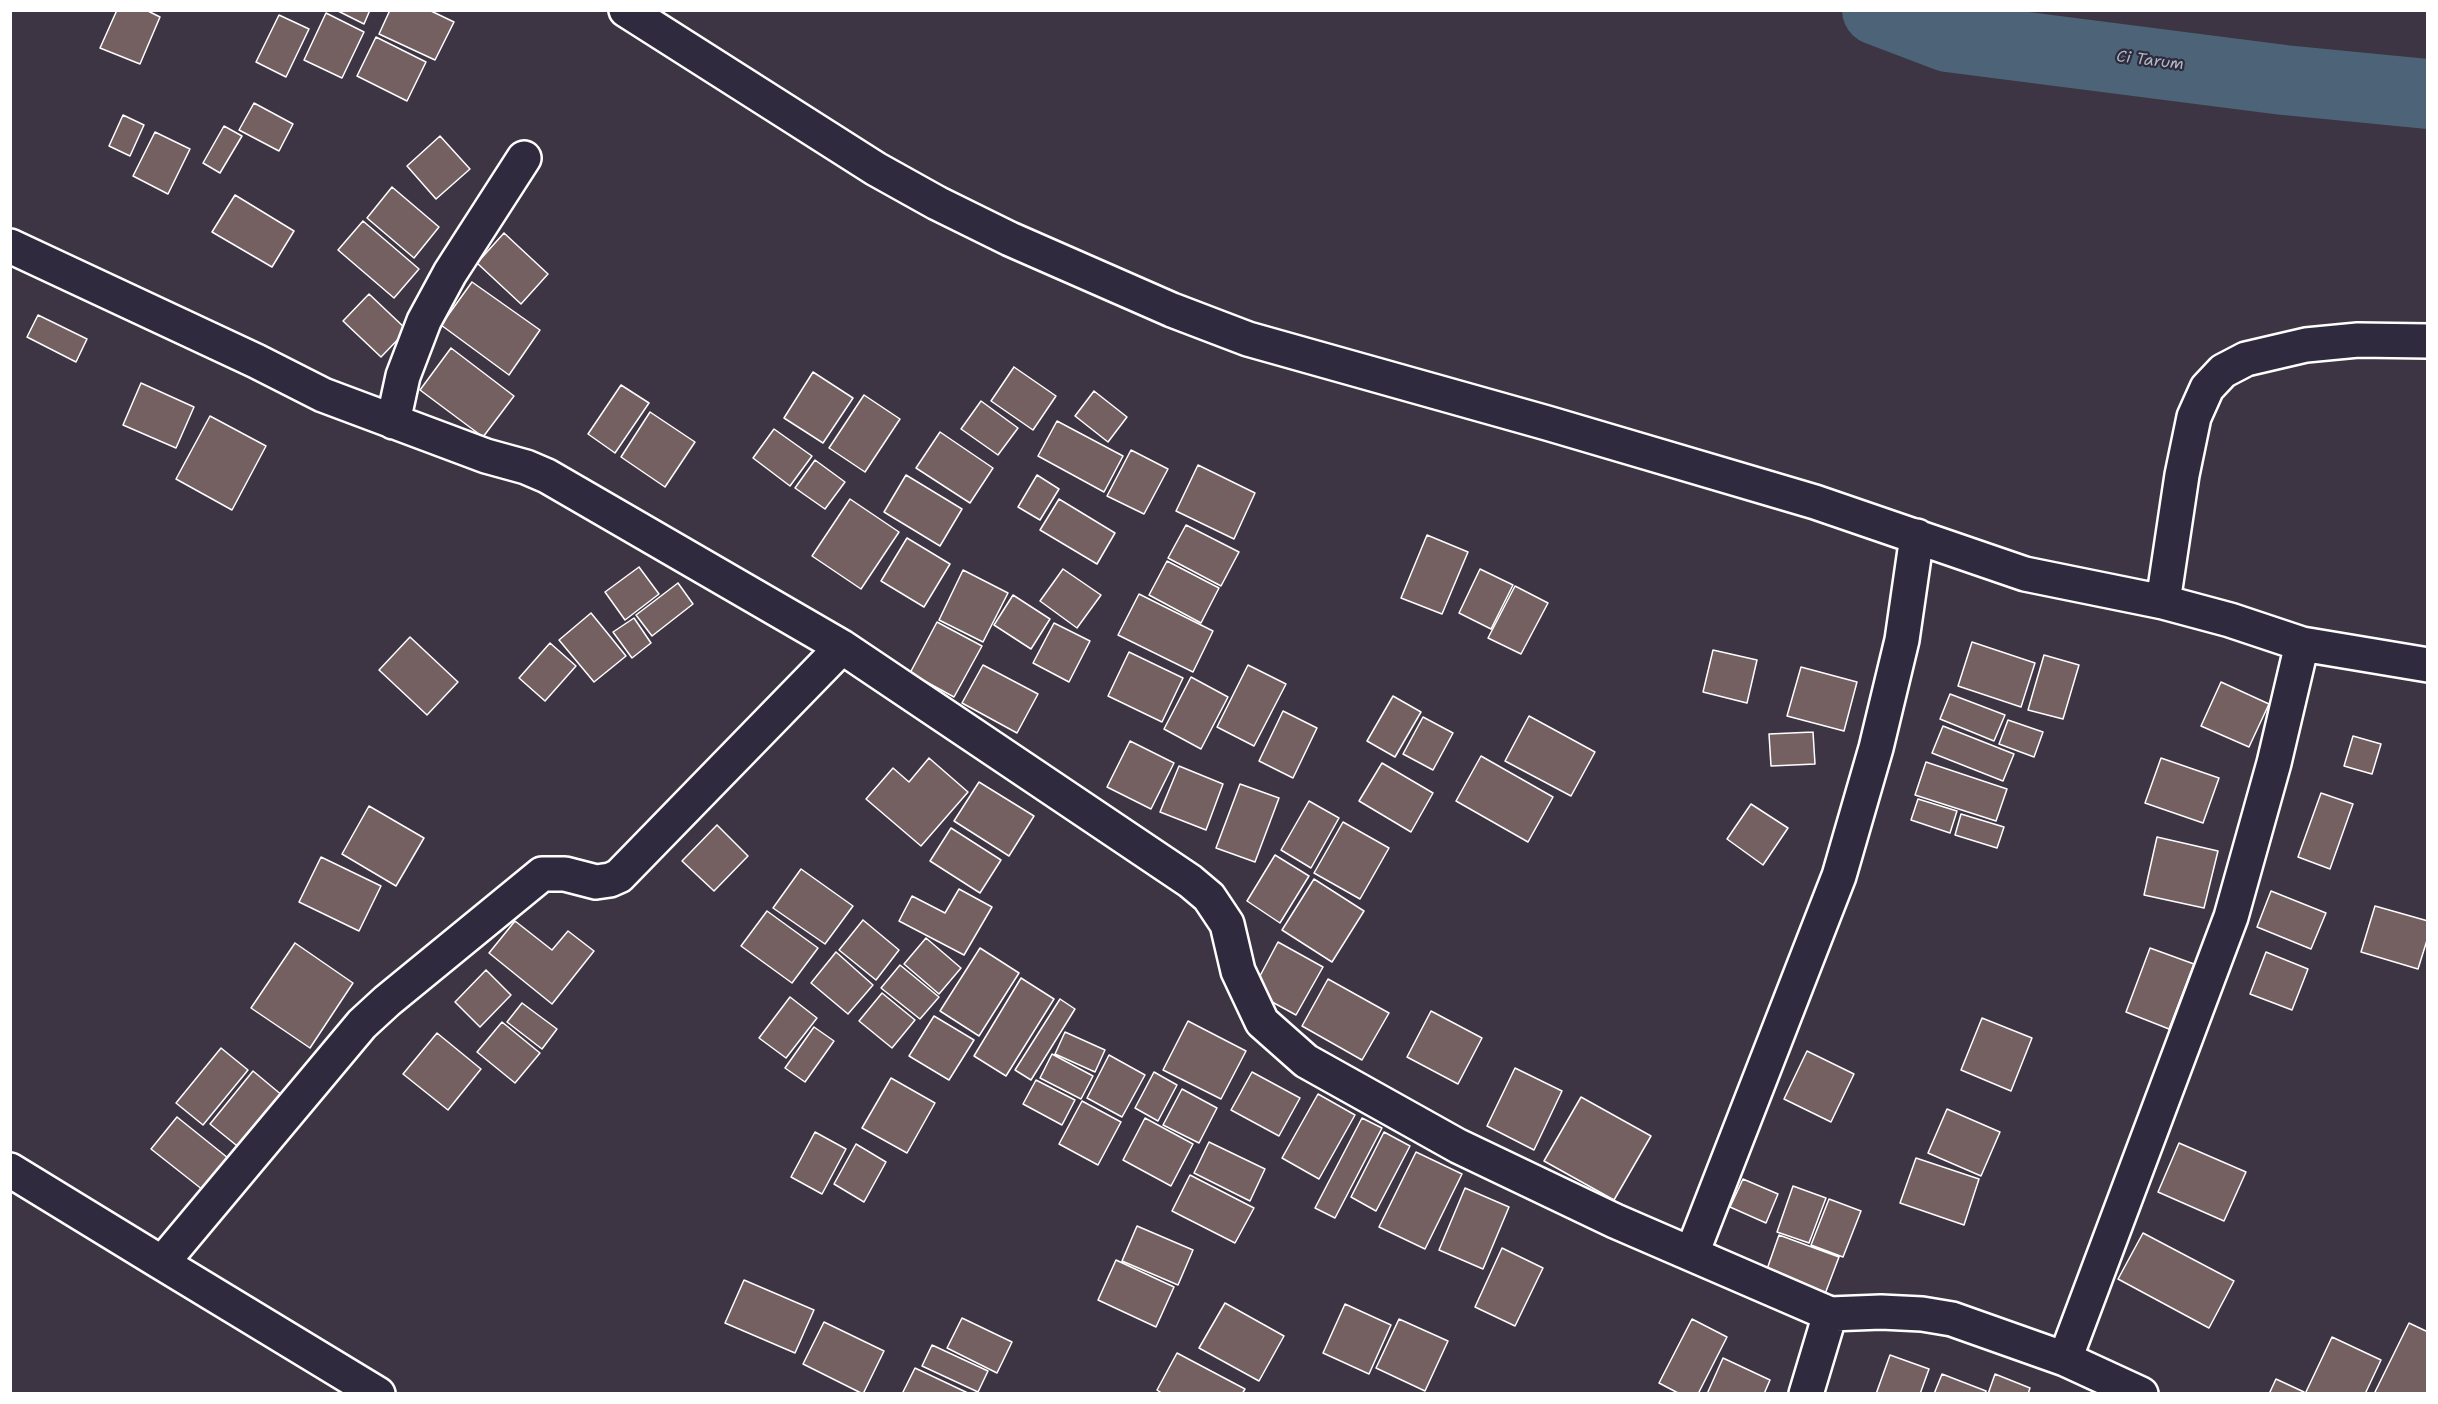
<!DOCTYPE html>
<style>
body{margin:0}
#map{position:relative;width:2438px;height:1404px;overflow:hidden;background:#3d3544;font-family:"Shantell Sans",sans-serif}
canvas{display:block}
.frame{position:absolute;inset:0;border:12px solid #fff;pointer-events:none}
</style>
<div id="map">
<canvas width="2438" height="1404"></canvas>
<div class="frame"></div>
</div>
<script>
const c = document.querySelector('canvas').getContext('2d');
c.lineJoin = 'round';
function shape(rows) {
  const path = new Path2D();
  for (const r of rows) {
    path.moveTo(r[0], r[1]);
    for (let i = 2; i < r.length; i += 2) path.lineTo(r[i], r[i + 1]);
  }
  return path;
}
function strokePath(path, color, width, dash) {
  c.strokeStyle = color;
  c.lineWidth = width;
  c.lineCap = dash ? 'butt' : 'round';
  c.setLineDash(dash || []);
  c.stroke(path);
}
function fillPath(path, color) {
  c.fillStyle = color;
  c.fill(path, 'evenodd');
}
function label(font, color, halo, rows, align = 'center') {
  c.font = font + ' "Shantell Sans",sans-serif';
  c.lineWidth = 4.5;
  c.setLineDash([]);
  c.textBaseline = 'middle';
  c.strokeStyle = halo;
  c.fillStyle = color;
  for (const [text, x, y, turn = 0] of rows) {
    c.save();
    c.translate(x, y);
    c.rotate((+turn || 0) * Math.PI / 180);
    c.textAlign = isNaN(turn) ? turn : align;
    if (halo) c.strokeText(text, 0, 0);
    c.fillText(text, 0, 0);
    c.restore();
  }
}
strokePath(shape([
 [1877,10,1948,37,2284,80,2428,94]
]), '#4d6478', 70);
const building = shape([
 [117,10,146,10,160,17,140,64,100,48,117,10],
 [336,10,370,10,364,24,336,10],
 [390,10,429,10,454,22,435,60,379,34,390,10],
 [326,13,364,32,342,78,304,60,326,13],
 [279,15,309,29,286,77,256,62,279,15],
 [376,37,426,62,407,101,357,76,376,37],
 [254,103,293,124,279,151,239,130,254,103],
 [123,115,144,125,130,156,109,146,123,115],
 [224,126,242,136,220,173,203,163,224,126],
 [155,132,190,149,168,194,133,176,155,132],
 [440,136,470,169,436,199,407,166,440,136],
 [392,187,439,227,414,258,367,218,392,187],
 [235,195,294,231,272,267,212,232,235,195],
 [363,221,419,269,394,298,338,250,363,221],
 [504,233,548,274,521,304,477,263,504,233],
 [472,282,540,330,509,375,441,325,472,282],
 [369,294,407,330,381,357,343,321,369,294],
 [38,315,87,339,76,362,27,337,38,315],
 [451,348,514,396,483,437,420,390,451,348],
 [1014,367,1056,396,1033,430,991,401,1014,367],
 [813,372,853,398,823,443,784,418,813,372],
 [141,383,194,407,176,448,123,425,141,383],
 [621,385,649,403,615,453,588,434,621,385],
 [1094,391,1127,417,1108,442,1075,416,1094,391],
 [864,395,900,419,865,472,829,448,864,395],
 [981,401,1018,428,998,455,961,429,981,401],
 [650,412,695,442,665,487,621,457,650,412],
 [210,416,266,446,232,510,176,479,210,416],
 [1057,421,1123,456,1104,492,1038,456,1057,421],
 [774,429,812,456,790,486,753,458,774,429],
 [940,432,993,468,970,503,916,468,940,432],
 [1131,450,1168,469,1144,514,1107,496,1131,450],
 [815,460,845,482,825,509,795,488,815,460],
 [1198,465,1255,493,1234,539,1176,511,1198,465],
 [906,475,962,509,940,546,884,512,906,475],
 [1037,475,1059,489,1040,520,1018,507,1037,475],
 [850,499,899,532,861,589,812,556,850,499],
 [1059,499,1115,533,1097,564,1040,530,1059,499],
 [1186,525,1239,552,1221,586,1168,558,1186,525],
 [1427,535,1468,552,1442,614,1401,598,1427,535],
 [907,538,950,564,924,607,881,581,907,538],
 [1167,561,1219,588,1201,623,1149,595,1167,561],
 [639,567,659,594,625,620,605,592,639,567],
 [1063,569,1101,595,1077,628,1040,601,1063,569],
 [1480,569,1513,585,1491,629,1459,613,1480,569],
 [963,570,1008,593,983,642,939,620,963,570],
 [678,583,693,604,652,636,636,615,678,583],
 [1515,586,1548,603,1521,654,1488,638,1515,586],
 [1139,594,1213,631,1193,672,1118,635,1139,594],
 [1013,595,1050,619,1031,649,994,625,1013,595],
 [591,613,626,656,594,682,559,640,591,613],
 [634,618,651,643,632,658,613,632,634,618],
 [937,622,982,646,954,697,910,673,937,622],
 [1054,623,1090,641,1069,682,1033,663,1054,623],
 [410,637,458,682,427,715,379,670,410,637],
 [1972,642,2035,663,2021,707,1958,686,1972,642],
 [550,643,576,666,545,701,519,678,550,643],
 [1713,650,1757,660,1747,703,1703,692,1713,650],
 [1129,652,1183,678,1162,722,1108,696,1129,652],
 [2044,655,2079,665,2063,719,2028,710,2044,655],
 [983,665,1038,694,1017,733,962,703,983,665],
 [1248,665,1286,684,1254,746,1217,727,1248,665],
 [1801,667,1857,682,1844,731,1787,716,1801,667],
 [1191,677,1228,697,1201,749,1164,729,1191,677],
 [2221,682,2269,704,2249,747,2201,726,2221,682],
 [1950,694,2005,715,1994,741,1940,719,1950,694],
 [1393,696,1421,712,1395,757,1367,741,1393,696],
 [1283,711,1317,728,1293,778,1259,761,1283,711],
 [1529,716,1595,752,1571,796,1505,761,1529,716],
 [1423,717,1453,733,1433,770,1403,754,1423,717],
 [2008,720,2043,732,2034,757,1999,744,2008,720],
 [1943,726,2014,754,2003,781,1932,753,1943,726],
 [1813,732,1815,764,1771,766,1769,734,1813,732],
 [2353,736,2381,744,2372,774,2344,766,2353,736],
 [1130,741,1174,763,1151,809,1107,787,1130,741],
 [1481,756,1553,797,1528,842,1456,801,1481,756],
 [929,758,968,792,921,846,866,799,893,768,909,782,929,758],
 [2161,758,2219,778,2203,823,2145,803,2161,758],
 [1926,762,2007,789,1996,821,1915,795,1926,762],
 [1382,763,1433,793,1411,832,1359,801,1382,763],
 [1179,766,1223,784,1206,830,1160,812,1179,766],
 [979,782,1034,816,1009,856,954,821,979,782],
 [1240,784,1279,798,1255,862,1216,848,1240,784],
 [2321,793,2353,804,2330,869,2298,857,2321,793],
 [1918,799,1957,811,1950,833,1911,820,1918,799],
 [1309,801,1339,818,1311,868,1281,850,1309,801],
 [1751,804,1788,828,1763,865,1727,839,1751,804],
 [369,806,424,838,396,886,342,854,369,806],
 [1961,814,2004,827,1997,848,1955,835,1961,814],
 [1343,822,1389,848,1360,899,1314,873,1343,822],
 [717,825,748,856,714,891,682,861,717,825],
 [951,828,1001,860,980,893,930,861,951,828],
 [2157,837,2218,851,2204,908,2144,895,2157,837],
 [1275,855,1309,876,1280,923,1247,901,1275,855],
 [321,857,381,886,359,931,299,902,321,857],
 [801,869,853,906,825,944,773,908,801,869],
 [1314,879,1364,911,1332,962,1282,930,1314,879],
 [959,889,992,907,964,955,899,921,912,896,945,913,959,889],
 [2271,891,2326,913,2311,949,2257,927,2271,891],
 [2375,906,2428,921,2428,937,2418,969,2361,952,2375,906],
 [767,911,818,948,792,983,741,946,767,911],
 [863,920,899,950,876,980,839,950,863,920],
 [515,921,552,950,568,931,594,951,552,1004,489,953,515,921],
 [926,938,961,968,939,994,904,964,926,938],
 [1278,942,1323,967,1296,1015,1252,991,1278,942],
 [295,943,353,983,310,1048,251,1008,295,943],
 [980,948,1019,973,979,1036,940,1011,980,948],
 [2150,948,2194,964,2169,1029,2126,1012,2150,948],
 [836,952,873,985,848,1014,811,983,836,952],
 [2266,952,2308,969,2292,1010,2250,994,2266,952],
 [900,965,939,997,920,1019,881,988,900,965],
 [486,970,511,995,480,1027,455,1002,486,970],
 [1021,978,1054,999,1006,1076,974,1056,1021,978],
 [1328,979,1389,1013,1362,1060,1302,1026,1328,979],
 [882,993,915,1020,892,1048,859,1021,882,993],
 [790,997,817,1018,786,1058,759,1038,790,997],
 [1060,999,1075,1009,1031,1080,1015,1070,1060,999],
 [522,1003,557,1029,542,1049,507,1022,522,1003],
 [1431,1011,1482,1038,1458,1084,1407,1057,1431,1011],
 [934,1016,974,1040,949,1080,909,1056,934,1016],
 [1982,1018,2032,1038,2011,1091,1961,1070,1982,1018],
 [1188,1021,1246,1051,1221,1099,1163,1070,1188,1021],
 [502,1022,540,1053,515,1083,477,1052,502,1022],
 [814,1027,834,1041,805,1082,785,1068,814,1027],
 [1065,1032,1105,1050,1095,1072,1055,1054,1065,1032],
 [437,1033,481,1069,448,1110,403,1074,437,1033],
 [221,1048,248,1070,203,1125,176,1103,221,1048],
 [1807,1051,1854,1074,1831,1122,1784,1099,1807,1051],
 [1052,1054,1093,1076,1081,1099,1040,1078,1052,1054],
 [1109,1055,1145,1075,1122,1117,1087,1098,1109,1055],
 [1515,1068,1562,1091,1534,1150,1487,1126,1515,1068],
 [253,1071,283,1096,241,1149,210,1124,253,1071],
 [1154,1072,1177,1085,1158,1121,1135,1108,1154,1072],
 [1252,1072,1300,1098,1279,1136,1231,1110,1252,1072],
 [891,1078,935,1103,907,1153,862,1128,891,1078],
 [1036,1080,1075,1100,1062,1125,1023,1104,1036,1080],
 [1182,1089,1217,1108,1199,1143,1163,1125,1182,1089],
 [1318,1094,1355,1115,1319,1179,1282,1158,1318,1094],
 [1581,1097,1651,1136,1614,1200,1544,1161,1581,1097],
 [1082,1101,1121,1122,1098,1165,1059,1144,1082,1101],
 [1947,1109,2000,1132,1981,1176,1928,1153,1947,1109],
 [177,1117,228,1158,203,1190,151,1149,177,1117],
 [1145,1118,1193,1144,1171,1186,1123,1160,1145,1118],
 [1362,1118,1382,1128,1335,1218,1315,1208,1362,1118],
 [815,1132,846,1149,822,1194,791,1177,815,1132],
 [1384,1132,1410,1146,1376,1211,1351,1197,1384,1132],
 [1209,1142,1265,1169,1250,1201,1194,1173,1209,1142],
 [2179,1143,2246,1172,2224,1221,2158,1192,2179,1143],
 [856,1144,886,1162,864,1202,834,1184,856,1144],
 [1416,1152,1462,1174,1425,1249,1379,1227,1416,1152],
 [1916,1158,1979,1179,1964,1225,1900,1203,1916,1158],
 [1190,1175,1254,1208,1235,1243,1172,1211,1190,1175],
 [1743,1179,1778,1194,1766,1223,1730,1207,1743,1179],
 [1793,1186,1826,1198,1809,1243,1777,1232,1793,1186],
 [1465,1188,1509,1207,1483,1269,1439,1250,1465,1188],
 [1829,1199,1861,1211,1843,1257,1811,1245,1829,1199],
 [1137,1226,1193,1250,1178,1285,1122,1261,1137,1226],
 [2143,1233,2234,1281,2209,1328,2118,1279,2143,1233],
 [1779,1235,1839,1257,1825,1294,1766,1272,1779,1235],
 [1502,1248,1543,1268,1515,1326,1475,1307,1502,1248],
 [1116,1260,1174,1287,1156,1327,1098,1300,1116,1260],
 [744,1280,814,1310,795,1353,725,1323,744,1280],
 [1225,1303,1284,1336,1259,1381,1199,1348,1225,1303],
 [1345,1304,1391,1325,1369,1374,1323,1353,1345,1304],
 [962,1318,1012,1342,997,1373,947,1348,962,1318],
 [1399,1319,1448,1341,1425,1391,1376,1368,1399,1319],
 [1692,1319,1727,1337,1698,1394,1680,1394,1659,1383,1692,1319],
 [824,1322,884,1351,863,1394,803,1364,824,1322],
 [2409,1323,2428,1332,2428,1394,2374,1394,2409,1323],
 [2332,1337,2381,1360,2365,1394,2305,1394,2332,1337],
 [932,1345,988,1371,978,1392,922,1366,932,1345],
 [1177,1353,1245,1389,1242,1394,1163,1394,1157,1390,1177,1353],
 [1890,1355,1929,1369,1920,1394,1876,1394,1890,1355],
 [1723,1358,1770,1380,1764,1394,1707,1394,1723,1358],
 [915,1368,970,1394,902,1394,915,1368],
 [1942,1374,1986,1391,1985,1394,1934,1394,1942,1374],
 [1995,1374,2030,1388,2028,1394,1988,1394,1995,1374],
 [2276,1379,2304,1392,2303,1394,2269,1394,2276,1379]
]);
fillPath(building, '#746061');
strokePath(building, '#fff', 1.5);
const minor = shape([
 [626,10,876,169,937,203,1010,239,1172,310,1248,339,1547,423,1815,502,2025,574,2163,602,2230,620,2302,644,2428,665],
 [10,246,256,361,323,395,486,456,526,467,547,476,842,647,1190,881,1209,897,1227,924,1238,971,1262,1022,1306,1061,1458,1146,1615,1221,1830,1314],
 [393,422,403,376,424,321,450,273,524,158],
 [2163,602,2182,475,2194,417,2207,388,2223,371,2246,359,2306,345,2358,340,2428,341],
 [10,1170,162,1263,362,1024,387,1001,542,874,565,874,596,882,610,880,619,876,842,647],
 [1692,1253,1839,876,1876,748,1902,640,1917,536],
 [162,1263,378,1394],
 [2065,1359,2231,917,2274,763,2302,644],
 [1806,1394,1830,1314,1881,1312,1922,1314,1952,1319,2065,1359,2141,1394]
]);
strokePath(minor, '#fff', 38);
strokePath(minor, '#2f2a3d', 33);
label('italic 16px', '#afb9c2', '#2f2a3d', [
 ["Ci Tarum",2150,61,7]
]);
</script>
